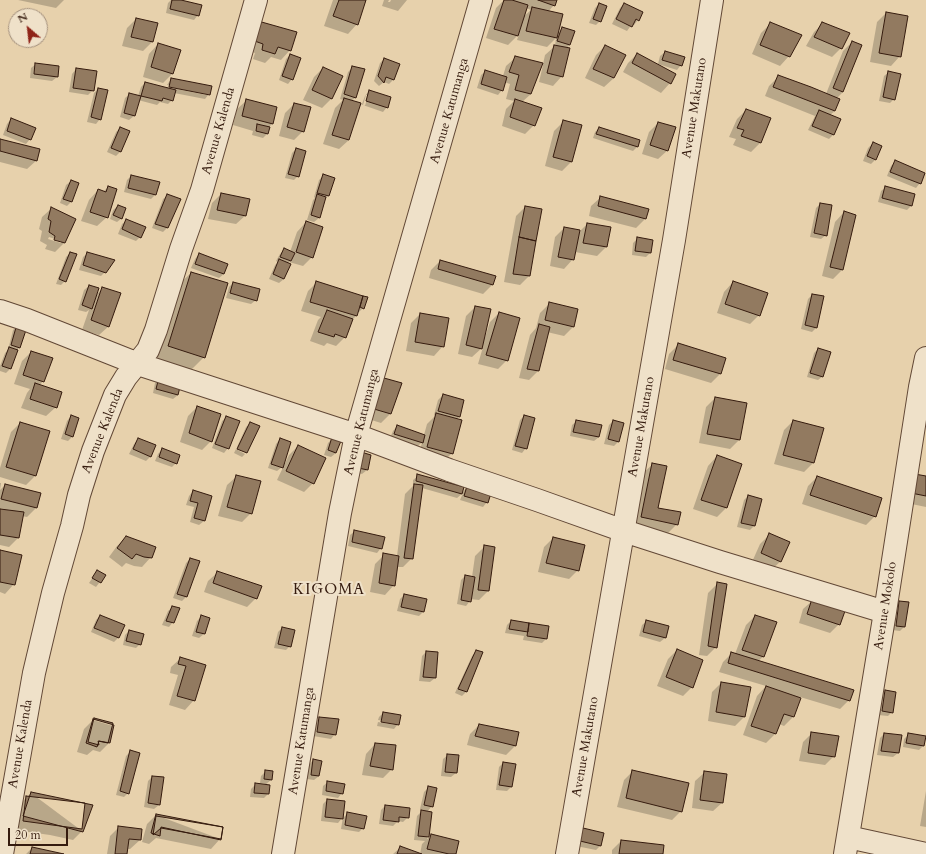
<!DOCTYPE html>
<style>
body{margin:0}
#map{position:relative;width:926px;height:854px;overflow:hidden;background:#e7d1ac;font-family:Cardo,serif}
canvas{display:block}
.north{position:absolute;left:8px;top:8px;width:40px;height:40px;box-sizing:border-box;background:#efe1c9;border:1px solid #a5927e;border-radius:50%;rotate:332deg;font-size:11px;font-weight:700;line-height:16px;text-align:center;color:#351b0e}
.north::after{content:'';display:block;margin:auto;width:14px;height:18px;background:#8f2418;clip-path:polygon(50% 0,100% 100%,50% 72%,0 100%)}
.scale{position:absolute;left:8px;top:828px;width:60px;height:18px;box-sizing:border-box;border:2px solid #351b0e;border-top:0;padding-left:5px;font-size:12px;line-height:14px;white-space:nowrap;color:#351b0e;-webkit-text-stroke:3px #efe1c9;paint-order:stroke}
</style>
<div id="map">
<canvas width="926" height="854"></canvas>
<div class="north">N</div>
<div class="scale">20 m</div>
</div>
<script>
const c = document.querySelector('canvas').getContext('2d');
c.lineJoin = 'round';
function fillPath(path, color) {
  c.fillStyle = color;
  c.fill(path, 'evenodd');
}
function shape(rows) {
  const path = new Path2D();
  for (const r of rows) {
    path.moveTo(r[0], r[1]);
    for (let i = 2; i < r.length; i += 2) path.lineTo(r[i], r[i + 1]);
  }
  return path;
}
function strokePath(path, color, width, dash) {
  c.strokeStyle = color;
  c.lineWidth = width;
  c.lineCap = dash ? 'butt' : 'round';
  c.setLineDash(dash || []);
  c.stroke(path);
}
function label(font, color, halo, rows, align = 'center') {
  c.font = font + ' Cardo,serif';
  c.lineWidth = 4;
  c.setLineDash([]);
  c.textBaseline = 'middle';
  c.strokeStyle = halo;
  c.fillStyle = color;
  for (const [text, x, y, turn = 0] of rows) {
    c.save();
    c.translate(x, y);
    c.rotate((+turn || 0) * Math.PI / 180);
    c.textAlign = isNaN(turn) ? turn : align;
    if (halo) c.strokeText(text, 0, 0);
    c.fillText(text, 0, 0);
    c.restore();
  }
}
fillPath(shape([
 [18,0,64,0,56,8],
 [171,0,177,0,198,15,194,20,166,13,168,3],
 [333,0,365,0,357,24,348,34,324,26],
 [384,0,389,0,388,2,390,2,391,0,407,0,398,11,382,6],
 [504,0,556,0,554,5,548,12,558,33,562,28,570,45,566,48,562,76,553,86,539,82,543,65,542,65,531,94,522,102,534,125,525,134,502,126,506,109,514,101,506,99,510,84,504,82,502,90,498,95,477,88,481,75,486,71,503,76,506,66,516,57,543,64,545,55,555,46,556,38,547,47,517,40,519,34,508,45,486,38,496,8],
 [526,8,531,10,523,17],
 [599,4,600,21,596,25,589,23,595,8],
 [624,4,638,20,634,25,632,24,627,31,612,24,620,8],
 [886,13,900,56,891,66,870,62,877,22],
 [136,19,152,42,143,51,122,46,127,28],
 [823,23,841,48,832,57,806,46,814,32],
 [770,24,789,56,780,66,752,54,761,33],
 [249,31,290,50,281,60,271,57,265,63,253,59,255,53,243,49],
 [852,42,843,92,836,99,835,111,830,115,840,119,833,135,829,139,808,130,815,116,765,96,769,86,778,77,826,94,843,51],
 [158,44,180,50,172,74,163,83,143,77,149,54],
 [605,46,614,78,604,87,585,78,596,55],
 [665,52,681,65,677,70,658,64,660,56],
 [637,54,675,75,670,83,661,93,623,72,628,63],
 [290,55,292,79,288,84,279,80,286,59],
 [384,59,399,64,393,80,389,84,384,82,379,86,374,81,380,63],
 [36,64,58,67,57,77,52,81,30,78,31,68],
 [353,67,363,70,355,98,351,101,362,104,365,96,369,91,387,107,383,112,360,104,349,140,339,149,323,144,335,108,343,100,340,99,348,72],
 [366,95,368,95,365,106,363,105],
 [323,68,341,76,331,99,322,108,303,100,314,77],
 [76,69,93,90,88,95,69,92,72,74],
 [889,72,894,99,890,103,879,101,884,76],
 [171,79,211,87,209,94,205,99,174,93,172,100,168,104,160,102,157,105,138,100,134,116,129,120,120,117,125,98,130,94,138,96,141,87,145,83,166,88,166,87,207,95,207,93,167,85],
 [98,89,100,119,96,124,87,122,94,93],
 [247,100,276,107,272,124,269,127,267,134,263,138,252,135,253,131,233,125,237,109],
 [294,104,303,131,294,140,279,136,285,113],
 [746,110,770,119,760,143,751,152,733,145,736,139,729,137,737,119],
 [11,119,30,139,26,144,3,135,7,124],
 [564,121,571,162,562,171,545,166,554,131],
 [658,123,668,150,658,159,642,154,649,132],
 [120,128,129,131,120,152,116,156,107,152,116,132],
 [599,128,637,147,633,151,593,138,595,132],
 [0,140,37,160,27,169,0,162],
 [873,143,875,160,871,164,863,161,868,148],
 [296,149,298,176,294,180,285,178,292,153],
 [895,162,920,183,916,188,887,176,891,166],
 [324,175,328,196,324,200,319,218,314,222,307,220,313,200,315,198,314,197,319,180],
 [131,176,155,195,151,199,124,192,127,180],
 [71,181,71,202,67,206,60,203,66,185],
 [108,187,107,217,97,226,81,221,89,200,98,190,103,192],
 [886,187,911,206,907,210,878,202,881,191],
 [221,194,246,215,236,224,208,219,212,203],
 [168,195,167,228,163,232,152,228,163,199],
 [601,197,645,219,636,228,589,216,591,206],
 [820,204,826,235,821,239,810,237,816,208],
 [118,206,122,218,117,222,110,219,113,210],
 [525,207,541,210,529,276,520,285,504,282,516,216],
 [52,208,64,243,55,252,45,249,47,245,40,241,42,231,39,229,42,217],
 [49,237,61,241,61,243,48,239],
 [844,212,855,215,842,270,833,279,822,276,835,222],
 [127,220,140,237,136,241,118,234,122,224],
 [306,222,312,257,303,266,289,262,287,264,290,265,284,279,279,283,269,279,275,265,278,262,276,261,280,254,284,249,290,252,297,232],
 [587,224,606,247,597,256,575,252,573,259,564,269,550,266,555,237,564,228,580,231],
 [638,238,650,253,646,257,632,255,633,243],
 [70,253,65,281,61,285,56,284,66,257],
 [88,253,105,272,101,276,79,270,83,257],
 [199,254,224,274,219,278,191,268,195,259],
 [440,261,494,277,492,285,483,294,429,278,431,270],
 [191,273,204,357,190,371,155,360,177,286],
 [317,282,366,298,363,308,359,312,357,312,356,316,352,320,345,337,336,346,327,343,324,346,310,341,318,320,321,317,301,311,308,291],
 [733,282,759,315,750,324,717,313,724,292],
 [233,283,256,300,251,304,226,298,229,287],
 [89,286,95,296,103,288,109,326,99,335,82,330,89,310,86,312,78,310,84,290],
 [812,295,816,328,812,332,801,329,808,299],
 [549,304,573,327,564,336,547,332,538,371,529,380,519,378,530,335,536,328,540,313],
 [475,307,484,337,485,337,490,322,499,313,507,360,498,369,478,364,483,347,472,357,458,354,466,316],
 [420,314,443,346,434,356,406,351,411,323],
 [18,326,19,348,16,351,10,369,6,373,0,371,0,366,5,353,8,350,13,330],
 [679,344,725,358,720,374,711,383,665,369,669,354],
 [818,349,823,376,818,380,807,377,814,353],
 [31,352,43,381,40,385,56,407,46,416,21,408,27,393,30,389,14,384,22,361],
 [160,379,178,395,173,399,153,393,155,383],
 [385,379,390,414,381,423,365,418,376,388],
 [443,395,459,417,456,420,452,453,443,462,419,456,422,442,417,447,390,438,393,431,397,426,424,435,427,424,435,416,434,415,438,400],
 [715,398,739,440,730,449,699,443,706,407],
 [197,407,211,441,202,450,180,442,188,416],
 [71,416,72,437,68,441,61,439,67,421],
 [524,416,526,448,522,453,512,450,520,420],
 [227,417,228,448,224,453,212,448,222,421],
 [577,421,599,437,594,441,570,436,572,425],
 [613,421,623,424,618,442,614,446,604,444,609,425],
 [793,421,813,463,804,472,774,464,784,430],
 [20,423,49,432,35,476,26,485,0,477,0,468,11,432],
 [251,423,259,427,246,453,237,447,246,427],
 [138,439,150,457,146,461,129,454,134,444],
 [280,439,282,467,277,471,268,468,276,444],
 [332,439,336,453,331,457,324,455,328,443],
 [298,446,313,483,304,492,277,480,289,455],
 [162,449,176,463,172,467,155,461,158,454],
 [236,449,245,454,242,457,234,453],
 [717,456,726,508,717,517,693,509,708,466],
 [357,458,367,470,362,474,354,472],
 [653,464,657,509,677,524,668,533,632,526,643,473],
 [237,476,251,513,242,522,218,516,227,485],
 [418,476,462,493,467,487,487,502,483,507,460,500,463,493,457,498,422,488,412,558,403,567,396,567,394,585,385,595,370,592,375,564,384,555,397,556,405,494,413,486,413,480],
 [817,477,875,516,866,525,802,504,808,486],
 [926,477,926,507,897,501],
 [0,483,1,483,0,490,5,485,40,493,36,508,27,517,22,516,18,538,9,547,0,545],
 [193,491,211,496,204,521,199,525,190,522,194,507,186,505,189,496],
 [748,496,761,499,754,526,750,530,737,527,744,500],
 [355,531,381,548,377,553,348,546,350,535],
 [769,535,781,561,771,570,752,562,760,544],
 [126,537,151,557,142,567,134,566,126,563,122,567,109,557,117,546],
 [553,538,578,570,569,579,538,572,544,547],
 [484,547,488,591,479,600,470,599,470,601,466,606,457,604,461,580,465,576,472,577,475,556],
 [0,551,14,584,5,594,0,592],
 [190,559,198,562,186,597,182,601,173,598,186,563],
 [97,571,105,575,96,587,89,583],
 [218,572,256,598,247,607,204,592,208,581],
 [718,583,716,647,707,656,699,655,708,593],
 [404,595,426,600,423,612,419,616,397,611,400,599],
 [813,600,839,624,830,633,799,623,803,609],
 [899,602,904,627,900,631,892,630,895,606],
 [173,607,173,622,169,627,162,625,168,611],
 [100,616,124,625,118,638,114,642,91,632,96,620],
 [755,616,763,657,758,661,849,700,840,709,800,697,793,717,784,726,779,724,775,734,766,743,743,735,757,696,766,686,719,672,723,662,732,653,735,654,746,625],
 [201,617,204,634,199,638,192,636,197,621],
 [511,621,546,639,542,643,523,640,524,636,505,633,507,625],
 [647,621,668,626,665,638,660,642,639,636,642,625],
 [282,628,290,646,286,650,274,648,278,632],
 [129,631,140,644,136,648,123,645,125,635],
 [677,650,692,687,683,696,657,686,668,659],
 [476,651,482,653,466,692,462,696,455,693,472,656],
 [426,652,435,678,430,682,419,681,422,656],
 [181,658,205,665,194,700,185,710,169,705,178,675,170,673,171,667],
 [721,683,744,717,735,726,708,721,712,692],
 [886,691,892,712,888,716,878,715,881,695],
 [383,713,398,724,394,729,377,726,378,722,396,725,396,723,378,720,379,717],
 [320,718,335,734,331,739,313,736,315,722],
 [93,720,113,726,109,743,100,752,93,750,87,755,77,752,84,729],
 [479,725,515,746,506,755,467,745,470,734],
 [812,733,834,756,825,765,799,761,803,742],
 [884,734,898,753,893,757,877,755,880,738],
 [909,734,923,746,919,750,903,747,904,739],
 [375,744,392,769,383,778,362,775,366,754],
 [131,751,128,793,124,797,116,795,126,756],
 [448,755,456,773,451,777,441,776,443,759],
 [313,760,319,776,314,780,307,779,309,765],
 [503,763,511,787,507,791,496,790,499,767],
 [266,771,271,780,265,785,265,784,260,783,261,776],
 [633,771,681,811,672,820,617,807,624,780],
 [705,772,723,802,713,811,692,808,695,781],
 [152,777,159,805,154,809,144,807,148,781],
 [328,782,342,793,338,798,322,795,323,786],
 [255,785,268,794,264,798,250,797,251,789],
 [428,788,432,806,427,812,420,809,424,792],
 [926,791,926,827,920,826],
 [31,793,82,831,73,840,50,835,14,830,18,806],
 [327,800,342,819,348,813,363,828,359,832,341,829,343,817,338,823,321,821,323,804],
 [385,806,408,817,403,822,398,821,393,826,379,824,381,810],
 [421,812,431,812,427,839,432,835,455,854,420,854,422,844,425,841,414,840,417,816],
 [156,815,220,839,211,849,156,838,149,844,142,842,147,824],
 [119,827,141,830,140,840,130,849,127,849,126,854,107,854,110,836],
 [583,829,601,845,596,850,576,846,579,834],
 [621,841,662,854,612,854,612,850],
 [401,847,419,854,393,854],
 [32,848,60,854,26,854]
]), '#0003');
const building = shape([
 [172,0,181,0,202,5,199,16,170,9,172,0],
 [339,0,366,0,358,25,333,16,339,0],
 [504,0,512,0,528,5,518,36,494,29,504,0],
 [538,0,557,0,555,6,538,0],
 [599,3,607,6,601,22,593,19,599,3],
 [624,3,643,12,639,21,636,19,632,27,616,19,624,3],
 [532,7,563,14,557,38,526,31,532,7],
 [886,12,908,16,901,57,879,53,886,12],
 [136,18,158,23,153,42,131,37,136,18],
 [258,21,297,32,291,51,278,47,275,54,262,50,263,44,252,40,258,21],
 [770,22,802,35,790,57,760,45,770,22],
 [822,22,850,33,842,49,814,37,822,22],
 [562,27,575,31,570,45,557,41,562,27],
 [852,41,862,45,843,92,833,88,852,41],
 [158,43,181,50,173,74,151,67,158,43],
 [554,45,570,48,563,77,547,73,554,45],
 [605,45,626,55,614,78,593,69,605,45],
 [665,51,685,57,682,66,662,60,665,51],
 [637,53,676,74,671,84,632,63,637,53],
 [290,54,301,58,293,80,282,76,290,54],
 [515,56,543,63,531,94,515,90,519,75,509,72,515,56],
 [384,58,400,64,394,80,386,77,384,83,378,76,384,58],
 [35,63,59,66,58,77,34,74,35,63],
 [352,66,365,69,356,98,344,94,352,66],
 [323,67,343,76,332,99,312,90,323,67],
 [76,68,97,71,94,91,73,88,76,68],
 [485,70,507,77,503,91,481,84,485,70],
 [888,71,901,74,895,100,883,97,888,71],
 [778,75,811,87,840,99,835,111,773,87,778,75],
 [171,78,212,86,210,95,169,87,171,78],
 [145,82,176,90,173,101,163,98,162,101,141,96,145,82],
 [98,88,108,90,101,120,91,117,98,88],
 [369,90,391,97,388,108,366,101,369,90],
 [129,93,141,96,135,116,124,113,129,93],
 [344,98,361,103,349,140,332,135,344,98],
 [246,99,277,107,273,124,242,116,246,99],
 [515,99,542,108,535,126,510,117,515,99],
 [294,103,311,107,304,132,287,127,294,103],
 [746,109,771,118,761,143,741,136,744,130,737,128,746,109],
 [819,110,841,119,834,135,812,126,819,110],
 [11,118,36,128,31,140,7,131,11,118],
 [563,120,582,125,572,162,553,157,563,120],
 [658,122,676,127,668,151,650,145,658,122],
 [257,124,270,127,268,134,256,131,257,124],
 [120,127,130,131,121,152,111,148,120,127],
 [599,127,640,140,638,147,596,134,599,127],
 [0,139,40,149,37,161,0,151,0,139],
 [873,142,882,146,876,160,867,156,873,142],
 [296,148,306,151,299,177,288,174,296,148],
 [895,160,925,173,921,184,890,172,895,160],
 [323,174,335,178,329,196,317,193,323,174],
 [131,175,160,182,156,195,128,188,131,175],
 [71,180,79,183,72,202,63,199,71,180],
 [108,186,117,189,108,218,90,212,98,189,106,192,108,186],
 [885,186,915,194,912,206,882,198,885,186],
 [221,193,250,199,246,216,217,210,221,193],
 [167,194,181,199,168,228,155,224,167,194],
 [317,194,326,197,320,218,311,215,317,194],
 [600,196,649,209,646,219,598,206,600,196],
 [820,203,832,205,827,236,814,233,820,203],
 [118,205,126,208,122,219,113,215,118,205],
 [525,206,542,209,536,241,519,237,525,206],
 [51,207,76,219,65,243,54,240,55,236,49,232,51,221,48,219,51,207],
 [844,211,856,215,843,270,830,267,844,211],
 [126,219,146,227,141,238,122,229,126,219],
 [306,221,323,227,313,258,296,252,306,221],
 [587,223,611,227,607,247,583,243,587,223],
 [564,227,580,230,574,260,558,257,564,227],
 [519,237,536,241,530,276,513,274,519,237],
 [637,237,653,240,651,253,635,251,637,237],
 [284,248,295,253,291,261,280,257,284,248],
 [70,252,77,254,66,282,59,279,70,252],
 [87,252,115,260,106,273,83,265,87,252],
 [199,253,228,264,224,274,195,264,199,253],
 [279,259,291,264,284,279,273,274,279,259],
 [440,260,496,276,493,285,438,269,440,260],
 [191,272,228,283,205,358,168,346,191,272],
 [316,281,363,296,357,316,310,302,316,281],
 [733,281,768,293,760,316,725,304,733,281],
 [233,282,260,289,257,301,230,293,233,282],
 [89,285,99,288,92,309,82,305,89,285],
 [102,287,121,293,109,327,91,320,102,287],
 [812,294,824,296,817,328,805,325,812,294],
 [363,296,368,297,364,309,360,307,363,296],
 [549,302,578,309,574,327,545,320,549,302],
 [475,306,491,309,482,349,466,345,475,306],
 [327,310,353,319,346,338,335,334,334,337,318,332,327,310],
 [499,312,520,318,508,361,486,355,499,312],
 [420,313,449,318,444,347,415,342,420,313],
 [17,324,27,327,20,348,11,345,17,324],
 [539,324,550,327,539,371,527,369,539,324],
 [678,343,726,358,721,374,673,360,678,343],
 [9,347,18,350,11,369,2,366,9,347],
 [818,348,831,352,823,377,810,373,818,348],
 [31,351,53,358,44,382,23,375,31,351],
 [159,377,181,383,178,395,156,389,159,377],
 [384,378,402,383,391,414,374,409,384,378],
 [35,383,62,392,57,408,30,399,35,383],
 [443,394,464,400,460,417,438,411,443,394],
 [715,397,747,403,740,440,707,434,715,397],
 [197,406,221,414,212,442,189,433,197,406],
 [436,413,462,420,453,454,427,447,436,413],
 [71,415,79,418,73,437,65,434,71,415],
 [524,415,535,418,527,449,515,446,524,415],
 [226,416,240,421,229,449,215,444,226,416],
 [576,420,602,425,599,437,573,432,576,420],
 [613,420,624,423,619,442,608,439,613,420],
 [793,420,824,428,814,463,783,455,793,420],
 [20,422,50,431,36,476,6,467,20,422],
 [250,422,260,426,247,453,237,449,250,422],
 [397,425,425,435,423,443,394,434,397,425],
 [332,437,341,441,336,453,328,450,332,437],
 [138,438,156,445,151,457,133,449,138,438],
 [280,438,291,442,283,468,271,464,280,438],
 [298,445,326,458,314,484,286,471,298,445],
 [162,448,180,455,177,464,159,457,162,448],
 [361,452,371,455,368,470,358,468,361,452],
 [717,455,742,464,727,508,701,500,717,455],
 [652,463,667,466,658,508,681,512,678,525,641,517,652,463],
 [909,473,926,476,926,496,906,492,909,473],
 [417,474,464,487,462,494,416,481,417,474],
 [236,475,261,481,252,514,227,507,236,475],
 [817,476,882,498,876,517,810,495,817,476],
 [5,484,41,493,37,508,1,499,5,484],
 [414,484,423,485,413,559,404,558,414,484],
 [467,486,491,493,488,503,464,496,467,486],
 [193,490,212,496,205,521,194,518,198,503,190,501,193,490],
 [748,495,762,499,755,526,741,523,748,495],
 [0,509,24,512,19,538,0,535,0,509],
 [354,530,385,537,382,549,352,542,354,530],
 [769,533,790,542,781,562,761,553,769,533],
 [126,536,156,547,152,558,144,557,136,554,132,559,117,548,126,536],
 [553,537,585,545,579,571,546,563,553,537],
 [484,545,495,547,489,591,478,590,484,545],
 [0,550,22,555,15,585,0,582,0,550],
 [383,553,399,556,395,586,379,583,383,553],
 [190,558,200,561,187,597,177,594,190,558],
 [97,570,106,575,101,583,92,578,97,570],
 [217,571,262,586,257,599,213,583,217,571],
 [465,575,475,577,471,602,461,600,465,575],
 [717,582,727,584,717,648,708,646,717,582],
 [404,594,427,599,424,612,401,607,404,594],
 [812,599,845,611,840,625,807,614,812,599],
 [899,601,909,602,905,627,896,626,899,601],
 [172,606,180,608,174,623,166,621,172,606],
 [100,615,125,625,119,638,94,628,100,615],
 [201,615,210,618,205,634,196,632,201,615],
 [755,615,777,622,764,657,742,650,755,615],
 [511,620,529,623,528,632,509,629,511,620],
 [646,620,669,626,666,638,643,632,646,620],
 [529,623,549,626,547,639,527,636,529,623],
 [282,627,295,630,291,647,278,644,282,627],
 [129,630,144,634,141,645,126,641,129,630],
 [677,649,703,660,693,688,666,677,677,649],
 [476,650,483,652,467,692,458,689,476,650],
 [426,651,438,652,436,678,423,677,426,651],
 [731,652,854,690,850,701,728,663,731,652],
 [180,657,206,665,195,701,177,696,186,666,178,664,180,657],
 [721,682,751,687,745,717,716,712,721,682],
 [766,686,801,698,794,717,784,714,776,734,751,726,766,686],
 [885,690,896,692,893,713,882,711,885,690],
 [383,712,401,715,399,725,381,722,383,712],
 [319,717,339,719,336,735,317,732,319,717],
 [94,718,113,723,108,743,98,741,99,745,88,742,94,718],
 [93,719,114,725,110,743,99,741,97,747,86,743,93,719],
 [479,724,519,732,516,746,475,736,479,724],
 [811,732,839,736,835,757,808,753,811,732],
 [884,733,902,735,899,753,881,751,884,733],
 [908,733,926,736,924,746,906,743,908,733],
 [375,743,396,745,393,770,370,766,375,743],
 [130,750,140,753,129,794,120,791,130,750],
 [447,754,459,755,457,773,445,772,447,754],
 [313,759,322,761,319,776,311,775,313,759],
 [503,762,516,764,512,787,499,785,503,762],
 [265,770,273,771,272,780,264,779,265,770],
 [632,770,689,783,682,812,626,798,632,770],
 [704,771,727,774,723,803,700,800,704,771],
 [152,776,164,777,160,805,148,803,152,776],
 [327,781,345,784,343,794,326,791,327,781],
 [255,783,270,785,269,794,254,793,255,783],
 [428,786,437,788,433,807,424,805,428,786],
 [31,792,93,805,83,832,23,816,31,792],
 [26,796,85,803,82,829,23,821,26,796],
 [327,799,345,801,343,819,325,817,327,799],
 [385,805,410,808,409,818,399,817,399,822,383,820,385,805],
 [421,810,432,812,429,837,418,836,421,810],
 [347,812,367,816,364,829,345,825,347,812],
 [156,814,223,827,221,840,161,827,160,836,151,833,156,814],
 [156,816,223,827,221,839,161,828,153,835,156,816],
 [118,826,142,829,141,840,129,839,127,854,115,854,118,826],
 [583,828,604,833,601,846,580,841,583,828],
 [431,834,459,841,456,854,449,854,427,849,431,834],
 [621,840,664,845,663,854,619,854,621,840],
 [400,846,422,854,397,854,400,846],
 [32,847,64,854,30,854,32,847]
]);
fillPath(building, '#927a60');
strokePath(building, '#351b0e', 1);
const minor = shape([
 [0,311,27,320,138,364,356,435,449,470,537,500,624,531,720,562,885,612],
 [848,837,926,854],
 [2,854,34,673,53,593,72,526,79,495,93,451,115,395,126,377,148,350,156,330,181,249,202,190,256,0],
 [283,854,340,513,356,435,481,0],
 [567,854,674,240,712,0],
 [845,854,885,612,920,387,926,358]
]);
strokePath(minor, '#624836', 24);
strokePath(minor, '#efe1c9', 22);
label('13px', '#351b0e', '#efe1c9', [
 ["Avenue Makutano",695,108,-81],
 ["Avenue Katumanga",450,111,-74],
 ["Avenue Kalenda",219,131,-74],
 ["Avenue Katumanga",362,422,-76],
 ["Avenue Makutano",642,427,-80],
 ["Avenue Kalenda",103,431,-68],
 ["Avenue Mokolo",886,606,-81],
 ["Avenue Katumanga",302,741,-81],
 ["Avenue Kalenda",21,744,-80],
 ["Avenue Makutano",586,747,-80]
]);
c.letterSpacing = '1px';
label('15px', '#351b0e', '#efe1c9', [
 ["KIGOMA",329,591]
]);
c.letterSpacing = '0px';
</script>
